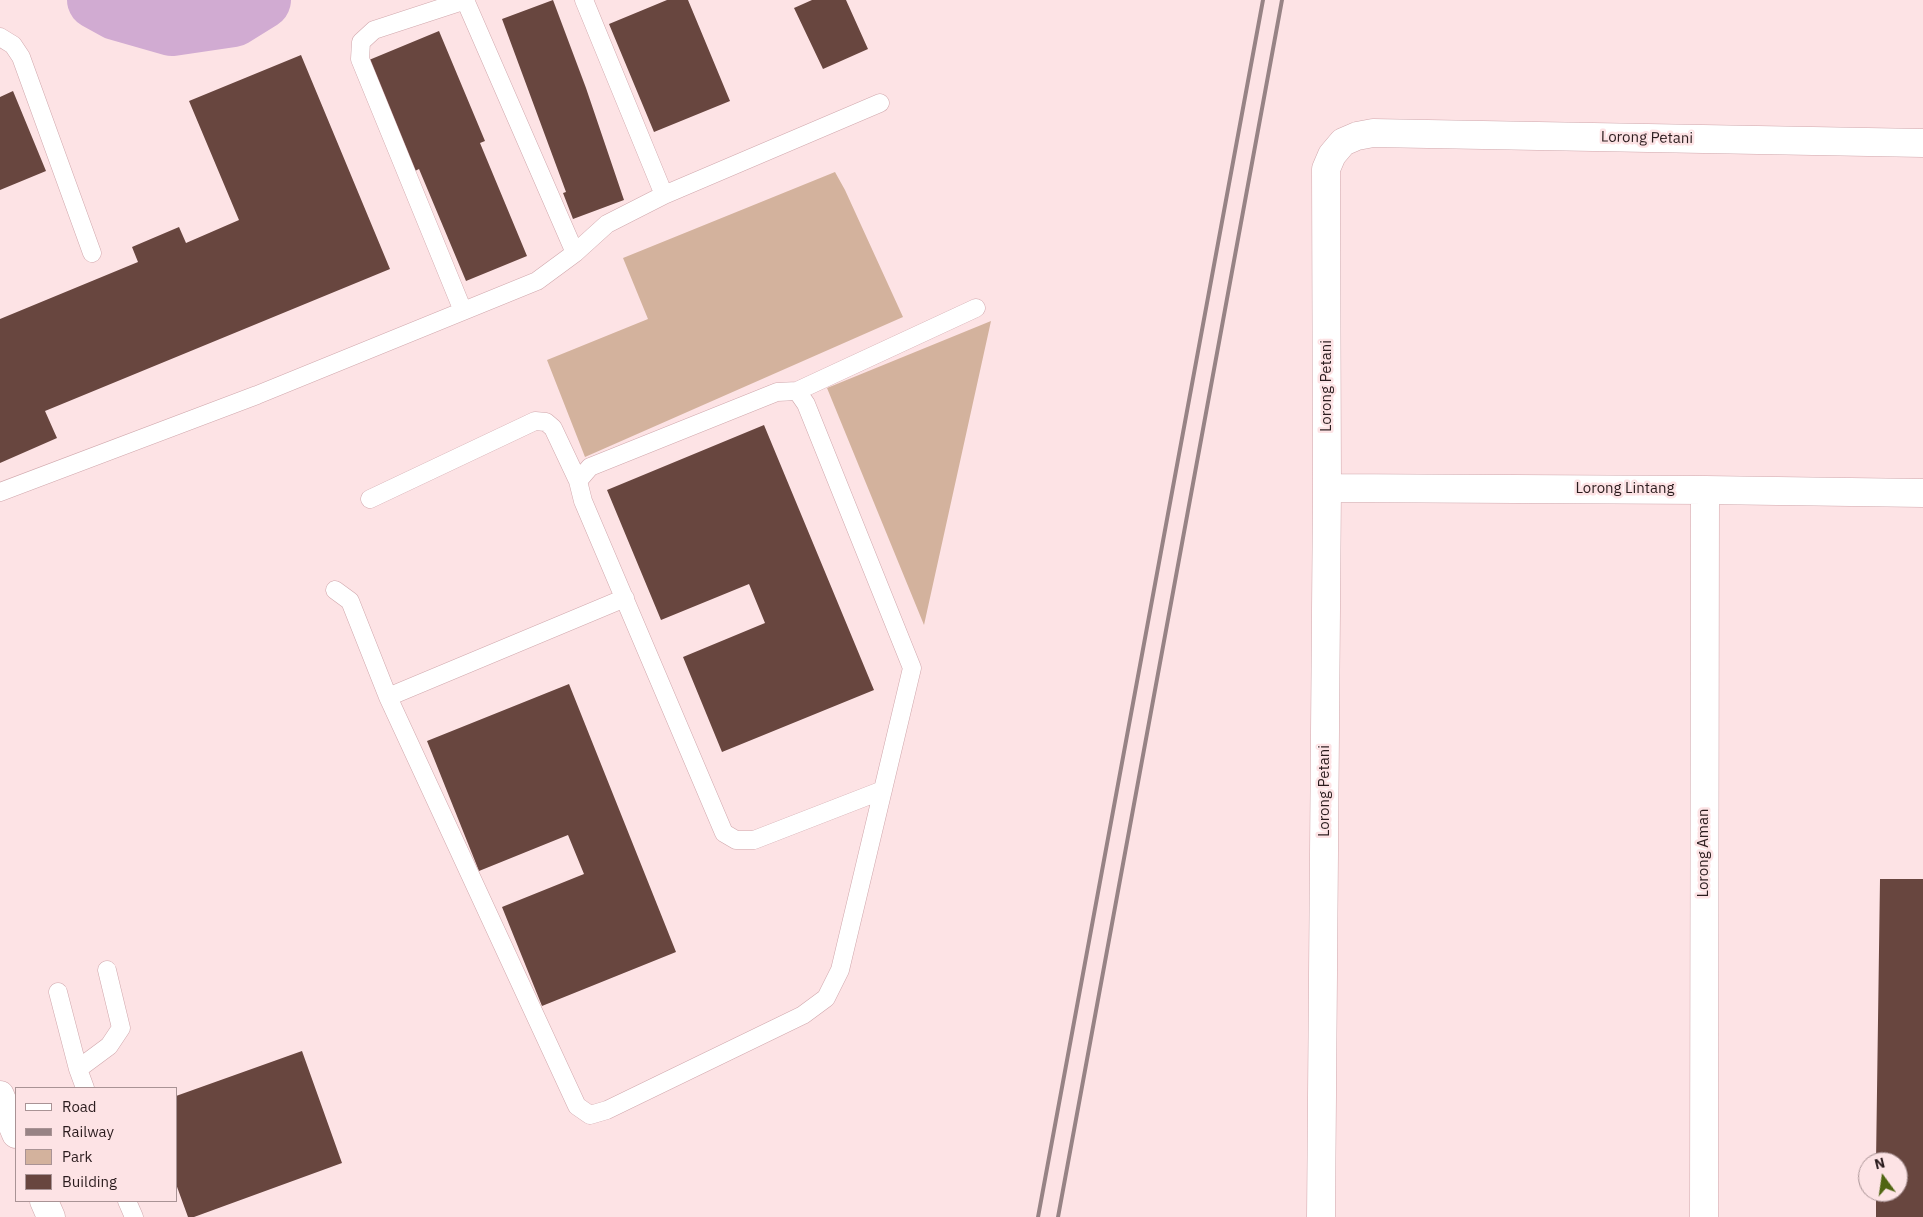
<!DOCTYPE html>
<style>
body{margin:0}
#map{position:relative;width:1923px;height:1217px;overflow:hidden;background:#fde3e5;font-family:"IBM Plex Sans",sans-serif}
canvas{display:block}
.legend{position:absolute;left:15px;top:1087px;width:162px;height:115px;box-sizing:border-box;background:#fde3e5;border:1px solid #a99395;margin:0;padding:6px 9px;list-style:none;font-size:15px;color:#2b1c1e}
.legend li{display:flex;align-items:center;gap:10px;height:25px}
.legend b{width:25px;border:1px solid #a99395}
.north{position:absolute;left:1858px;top:1152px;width:50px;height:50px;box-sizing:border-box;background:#fde3e5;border:1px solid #a99395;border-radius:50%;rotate:346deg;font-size:14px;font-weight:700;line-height:20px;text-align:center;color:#2b1c1e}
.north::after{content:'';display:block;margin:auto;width:18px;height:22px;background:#4f6511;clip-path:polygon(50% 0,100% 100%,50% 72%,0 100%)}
</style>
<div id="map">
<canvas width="1923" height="1217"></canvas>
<ul class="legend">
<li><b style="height:6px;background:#fff"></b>Road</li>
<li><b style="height:6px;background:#978385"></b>Railway</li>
<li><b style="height:14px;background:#d3b29d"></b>Park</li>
<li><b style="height:14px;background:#68463f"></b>Building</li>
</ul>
<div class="north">N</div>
</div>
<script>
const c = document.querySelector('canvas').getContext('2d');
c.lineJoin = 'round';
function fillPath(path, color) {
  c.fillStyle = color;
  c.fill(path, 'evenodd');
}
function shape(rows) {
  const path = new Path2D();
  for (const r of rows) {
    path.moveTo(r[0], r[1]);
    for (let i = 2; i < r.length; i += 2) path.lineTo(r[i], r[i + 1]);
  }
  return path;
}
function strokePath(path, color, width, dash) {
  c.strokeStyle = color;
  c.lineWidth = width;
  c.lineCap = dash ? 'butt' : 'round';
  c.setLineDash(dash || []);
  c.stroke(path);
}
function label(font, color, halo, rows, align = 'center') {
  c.font = font + ' "IBM Plex Sans",sans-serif';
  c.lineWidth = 5;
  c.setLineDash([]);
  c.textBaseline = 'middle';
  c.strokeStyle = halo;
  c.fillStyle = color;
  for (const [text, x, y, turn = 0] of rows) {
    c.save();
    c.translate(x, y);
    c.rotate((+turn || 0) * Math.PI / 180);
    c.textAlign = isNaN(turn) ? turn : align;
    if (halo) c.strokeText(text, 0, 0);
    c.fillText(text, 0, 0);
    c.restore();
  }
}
fillPath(shape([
 [835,172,845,190,903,317,585,457,547,360,648,319,623,258],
 [991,321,924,625,827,388]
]), '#d3b29d');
strokePath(shape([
 [96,0,116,11,172,27,233,18,262,0]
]), '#d1abd2', 58);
fillPath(shape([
 [553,0,586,88,624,200,573,219,563,193,566,192,502,19],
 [667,0,688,0,730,101,654,132,609,24],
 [812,0,846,0,868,49,823,69,794,8],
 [439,31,485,141,480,143,527,256,466,281,419,169,415,171,369,60],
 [301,55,390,269,45,411,57,438,0,463,0,319,138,262,132,247,179,227,186,243,239,220,189,101],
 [13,91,46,171,0,190,0,97],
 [764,425,874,690,722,752,683,657,765,623,749,584,661,620,607,490],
 [569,684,676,952,542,1006,502,907,584,874,568,835,479,871,427,741],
 [1880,879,1923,879,1923,1217,1876,1217,1876,1192,1898,1192,1898,1162,1876,1162],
 [302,1051,342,1163,194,1217,188,1217,176,1184,176,1096]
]), '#68463f');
const service = shape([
 [465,0,575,253],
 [584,0,664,195],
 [0,37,13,45,21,57,92,253],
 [463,311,360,59,361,42,374,30,466,0],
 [578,481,590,467,777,392,797,391,976,308],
 [0,492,257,395,537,281,575,253,607,224,664,195,880,103],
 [370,499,535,421,546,422,553,428,578,481,583,501,724,833,736,840,754,840,883,790],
 [335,590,350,601,388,697,577,1106,590,1115,607,1110,803,1015,826,998,840,970,912,668,806,404,797,391],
 [388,697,625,598],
 [58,992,78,1069,109,1046,121,1028,107,970],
 [78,1069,85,1088],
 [127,1201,134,1217]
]);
const minor = shape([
 [1327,488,1705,490,1923,493],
 [1321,1217,1327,488,1326,169,1332,155,1343,142,1357,136,1373,133,1923,143],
 [1704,1217,1705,490]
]);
const tertiary = shape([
 [0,1095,16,1134],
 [44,1201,51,1217]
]);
strokePath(service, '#d0a7ac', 19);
strokePath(minor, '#d0a7ac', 29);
strokePath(tertiary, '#d0a7ac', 29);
strokePath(service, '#fff', 18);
strokePath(minor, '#fff', 28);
strokePath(tertiary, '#fff', 28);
strokePath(shape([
 [1038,1217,1263,0],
 [1058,1217,1282,0]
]), '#978385', 4);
label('15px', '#2b1c1e', '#fde3e5', [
 ["Lorong Petani",1647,138,1],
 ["Lorong Petani",1327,386,-90],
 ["Lorong Lintang",1625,489],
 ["Lorong Petani",1325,791,-90],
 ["Lorong Aman",1704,853,-90]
]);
</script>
